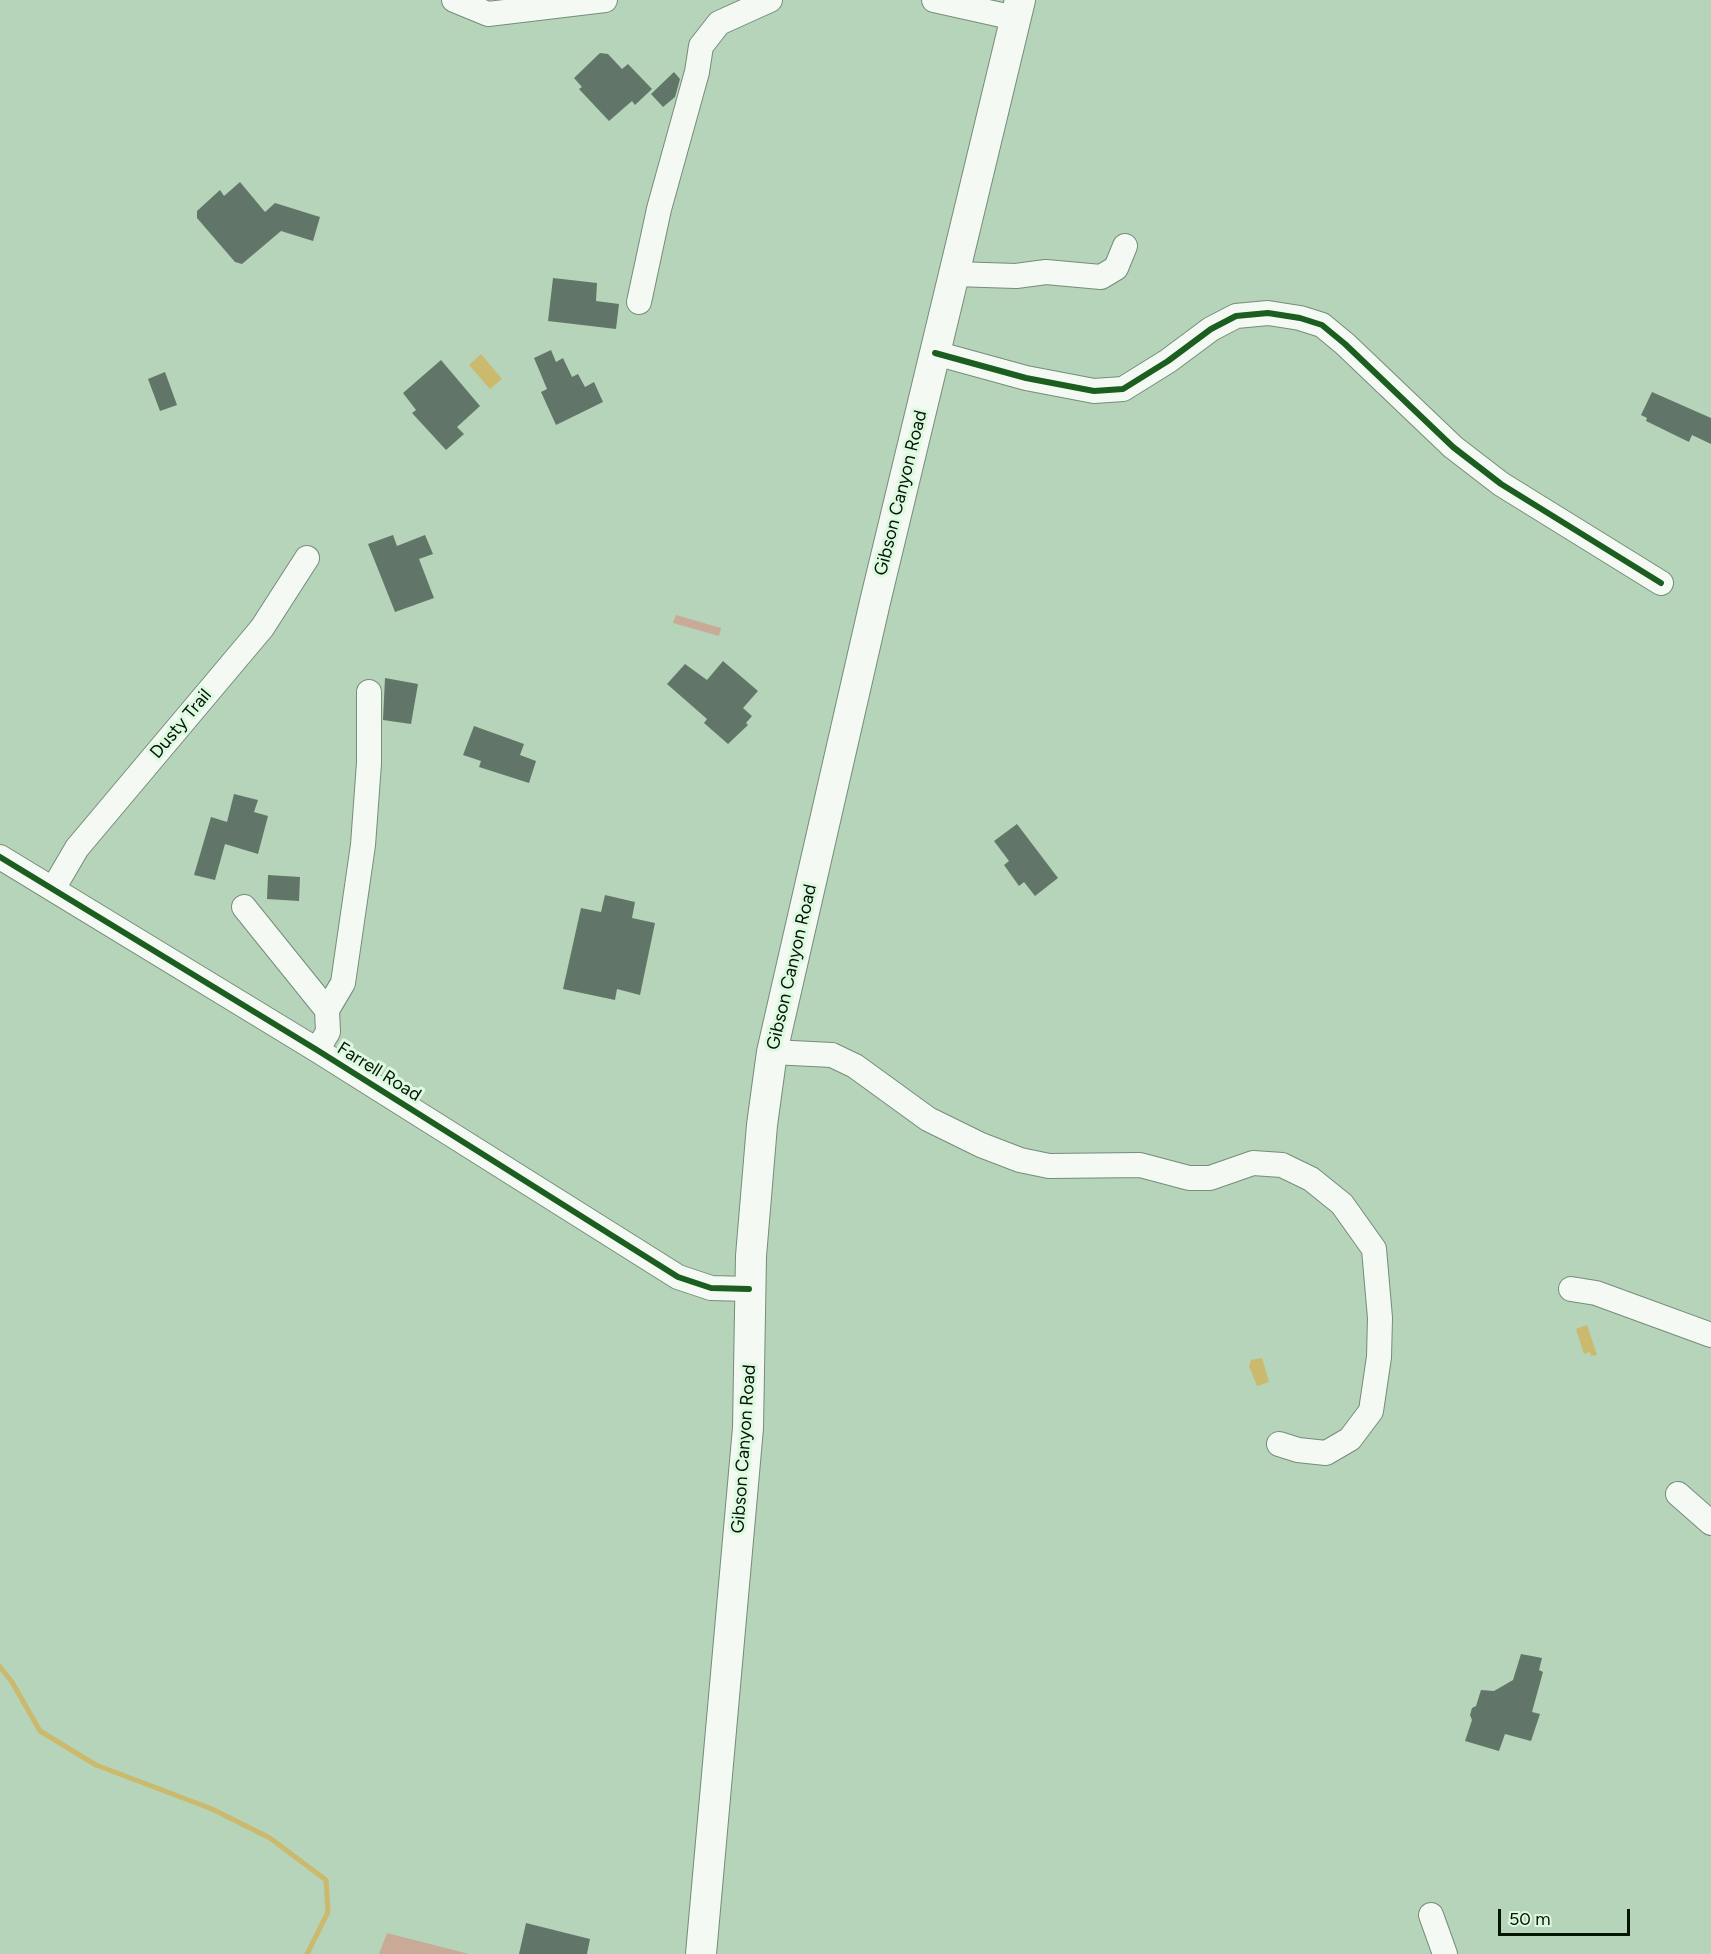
<!DOCTYPE html>
<style>
body{margin:0}
#map{position:relative;width:1711px;height:1954px;overflow:hidden;background:#b5d4b9;font-family:Figtree,sans-serif}
canvas{display:block}
.scale{position:absolute;left:1498px;top:1909px;width:132px;height:27px;box-sizing:border-box;border:3px solid #021505;border-top:0;padding-left:8px;font-size:18px;line-height:21px;white-space:nowrap;color:#021505;-webkit-text-stroke:4px #ddfae0;paint-order:stroke}
</style>
<div id="map">
<canvas width="1711" height="1954"></canvas>
<div class="scale">50 m</div>
</div>
<script>
const c = document.querySelector('canvas').getContext('2d');
c.lineJoin = 'round';
function fillPath(path, color) {
  c.fillStyle = color;
  c.fill(path, 'evenodd');
}
function shape(rows) {
  const path = new Path2D();
  for (const r of rows) {
    path.moveTo(r[0], r[1]);
    for (let i = 2; i < r.length; i += 2) path.lineTo(r[i], r[i + 1]);
  }
  return path;
}
function strokePath(path, color, width, dash) {
  c.strokeStyle = color;
  c.lineWidth = width;
  c.lineCap = dash ? 'butt' : 'round';
  c.setLineDash(dash || []);
  c.stroke(path);
}
function label(font, color, halo, rows, align = 'center') {
  c.font = font + ' Figtree,sans-serif';
  c.lineWidth = 6;
  c.setLineDash([]);
  c.textBaseline = 'middle';
  c.strokeStyle = halo;
  c.fillStyle = color;
  for (const [text, x, y, turn = 0] of rows) {
    c.save();
    c.translate(x, y);
    c.rotate((+turn || 0) * Math.PI / 180);
    c.textAlign = isNaN(turn) ? turn : align;
    if (halo) c.strokeText(text, 0, 0);
    c.fillText(text, 0, 0);
    c.restore();
  }
}
fillPath(shape([
 [676,615,721,628,719,636,673,623],
 [387,1933,469,1954,379,1954]
]), '#c9aa97');
fillPath(shape([
 [481,354,502,379,490,389,469,365],
 [1587,1325,1597,1355,1591,1356,1590,1352,1584,1354,1576,1329],
 [1262,1358,1269,1382,1257,1386,1249,1366,1251,1360]
]), '#cbb96d');
strokePath(shape([
 [0,1667,12,1682,40,1731,96,1765,212,1809,270,1838,326,1880,328,1912,307,1954]
]), '#cbb96d', 5);
fillPath(shape([
 [600,53,608,54,622,69,628,64,652,89,635,105,632,101,609,121,579,89,582,87,574,78],
 [674,72,680,79,675,97,663,107,651,94],
 [240,182,265,212,275,203,320,217,313,241,281,231,242,264,235,262,197,218,197,211,220,190,224,196],
 [553,278,597,283,596,301,619,304,616,329,548,321],
 [551,350,556,362,563,358,572,377,578,374,585,387,594,382,603,402,556,425,541,392,547,389,534,358],
 [441,360,480,406,457,427,464,434,446,450,412,413,416,410,403,393],
 [165,372,177,405,160,411,148,379],
 [1652,392,1711,418,1711,444,1692,435,1689,442,1646,421,1647,418,1641,415],
 [393,535,397,546,425,535,433,554,419,559,434,598,395,612,368,544],
 [723,661,758,691,743,708,752,716,746,723,748,725,728,744,704,723,707,719,667,684,685,664,707,680],
 [385,678,418,684,411,724,383,720],
 [474,726,524,744,520,755,536,761,529,783,479,767,481,761,463,755],
 [234,794,258,800,254,812,268,816,258,854,225,844,215,880,194,875,211,817,227,822],
 [1017,824,1058,878,1035,896,1024,882,1019,886,1004,865,1009,861,994,841],
 [268,875,300,877,299,901,267,899],
 [605,895,635,902,632,918,655,923,640,995,617,989,615,1000,563,989,581,908,601,912],
 [1521,1654,1542,1658,1539,1670,1543,1672,1532,1712,1540,1714,1531,1741,1505,1734,1499,1751,1465,1741,1472,1720,1470,1715,1472,1708,1476,1706,1481,1690,1494,1691,1513,1680],
 [526,1923,590,1939,587,1954,519,1954]
]), '#617668');
const minor = shape([
 [454,0,488,14,605,0],
 [934,0,1015,18],
 [954,274,1016,276,1046,272,1101,277,1116,268,1125,246],
 [639,302,659,209,697,72,701,46,719,23,770,0],
 [935,353,1026,378,1094,391,1123,389,1168,361,1211,329,1236,316,1268,313,1300,318,1322,325,1345,344,1453,447,1501,484,1661,583],
 [0,857,317,1050,678,1277,711,1288,749,1289],
 [53,889,77,848,262,628,307,558],
 [244,907,327,1010,328,1032,317,1050],
 [327,1010,343,983,363,845,369,763,369,692],
 [772,1052,832,1055,855,1066,928,1119,981,1145,1020,1160,1049,1166,1140,1165,1189,1178,1210,1178,1253,1163,1282,1165,1311,1179,1342,1204,1374,1249,1380,1318,1379,1357,1371,1411,1350,1439,1326,1453,1298,1450,1279,1444],
 [1571,1289,1596,1293,1711,1335],
 [1678,1494,1711,1523],
 [1431,1915,1445,1954]
]);
const major = shape([
 [701,1954,748,1428,751,1256,762,1125,772,1052,875,602,1020,0]
]);
strokePath(minor, '#758d79', 26);
strokePath(major, '#758d79', 32);
strokePath(minor, '#f4f9f4', 24);
strokePath(major, '#f4f9f4', 30);
strokePath(shape([
 [935,353,1026,378,1094,391,1123,389,1168,361,1211,329,1236,316,1268,313,1300,318,1322,325,1345,344,1453,447,1501,484,1661,583],
 [0,857,317,1050,678,1277,711,1288,749,1289]
]), '#1b5e20', 6);
label('18px', '#021505', '#ddfae0', [
 ["Gibson Canyon Road",901,493,-76],
 ["Dusty Trail",181,724,-50],
 ["Gibson Canyon Road",792,967,-77],
 ["Farrell Road",379,1072,32],
 ["Gibson Canyon Road",744,1449,-86]
]);
</script>
